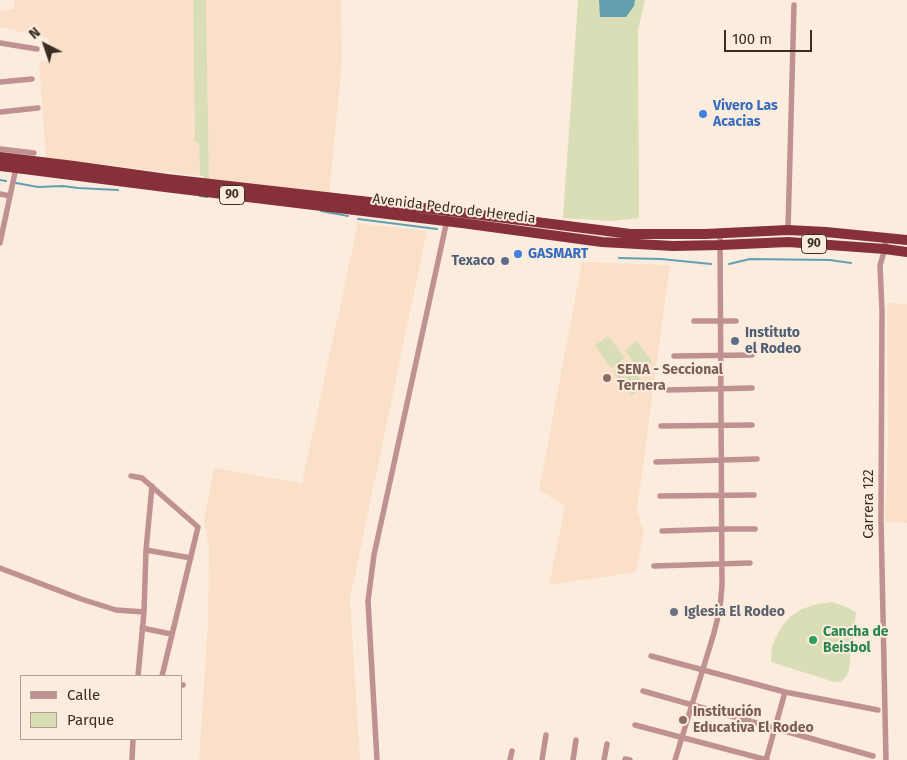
<!DOCTYPE html>
<meta charset="utf-8">
<style>
body{margin:0}
#map{position:relative;width:907px;height:760px;overflow:hidden;background:#fcecdd;font-family:"Fira Sans",sans-serif}
canvas{display:block}
.legend{position:absolute;left:20px;top:675px;width:162px;height:65px;box-sizing:border-box;background:#fcecdd;border:1px solid #aea093;margin:0;padding:6px 9px;list-style:none;font-size:15px;color:#392e25}
.legend li{display:flex;align-items:center;gap:10px;height:25px}
.legend b{width:25px;border:1px solid #aea093}
.north{position:absolute;left:20px;top:20px;width:50px;height:50px;-webkit-text-stroke:4px #fcecdd;paint-order:stroke;rotate:319deg;font-size:14px;font-weight:700;line-height:20px;text-align:center;color:#392e25}
.north::after{content:'';display:block;margin:auto;width:18px;height:22px;background:#392e25;clip-path:polygon(50% 0,100% 100%,50% 72%,0 100%)}
.scale{position:absolute;left:724px;top:30px;width:88px;height:22px;box-sizing:border-box;border:2px solid #392e25;border-top:0;padding-left:6px;font-size:15px;line-height:18px;white-space:nowrap;color:#392e25;-webkit-text-stroke:4px #fcecdd;paint-order:stroke}
</style>
<div id="map">
<canvas width="907" height="760"></canvas>
<ul class="legend">
<li><b style="height:6px;background:#c09192"></b>Calle</li>
<li><b style="height:14px;background:#d9deb7"></b>Parque</li>
</ul>
<div class="north">N</div>
<div class="scale">100 m</div>
</div>
<script>
const c = document.querySelector('canvas').getContext('2d');
c.lineJoin = 'round';
function fillPath(path, color) {
  c.fillStyle = color;
  c.fill(path, 'evenodd');
}
function shape(rows) {
  const path = new Path2D();
  for (const r of rows) {
    path.moveTo(r[0], r[1]);
    for (let i = 2; i < r.length; i += 2) path.lineTo(r[i], r[i + 1]);
  }
  return path;
}
function strokePath(path, color, width, dash) {
  c.strokeStyle = color;
  c.lineWidth = width;
  c.lineCap = dash ? 'butt' : 'round';
  c.setLineDash(dash || []);
  c.stroke(path);
}
function label(font, color, halo, rows, align = 'center') {
  c.font = font + ' "Fira Sans",sans-serif';
  c.lineWidth = 4;
  c.setLineDash([]);
  c.textBaseline = 'middle';
  c.strokeStyle = halo;
  c.fillStyle = color;
  for (const [text, x, y, turn = 0] of rows) {
    c.save();
    c.translate(x, y);
    c.rotate((+turn || 0) * Math.PI / 180);
    c.textAlign = isNaN(turn) ? turn : align;
    if (halo) c.strokeText(text, 0, 0);
    c.fillText(text, 0, 0);
    c.restore();
  }
}
fillPath(shape([
 [14,0,193,0,195,142,199,142,200,176,46,158,39,61,50,61,48,38,0,27,0,11,14,9],
 [206,0,341,0,342,62,329,194,209,179],
 [358,223,427,231,350,599,360,760,199,760,208,623,209,548,204,521,214,468,302,483],
 [582,262,670,265,637,510,644,533,636,572,549,585,565,506,539,490],
 [887,303,907,304,907,523,885,522,888,439]
]), '#fae0c8');
fillPath(shape([
 [193,0,206,0,209,179,204,179,203,176,200,176,199,143,195,142],
 [578,0,645,0,638,30,639,218,613,221,563,218],
 [608,336,625,358,611,368,595,345],
 [637,341,652,362,640,371,625,350],
 [627,361,645,385,631,396,613,372],
 [832,602,846,607,856,612,849,670,846,677,840,682,834,682,771,662,772,646,777,635,782,626,790,617,802,609,817,604]
]), '#d9deb7');
fillPath(shape([
 [599,0,635,0,634,6,626,17,600,17]
]), '#63a0af');
strokePath(shape([
 [0,180,6,181],
 [16,183,38,187,63,186,78,188,118,190],
 [200,196,207,197],
 [321,211,348,216],
 [358,219,437,229],
 [619,258,661,259,711,264],
 [729,264,750,259,830,260,851,263]
]), '#63a0af', 2);
strokePath(shape([
 [0,43,37,49],
 [0,82,32,79],
 [0,112,38,108],
 [0,149,34,153],
 [0,194,10,196],
 [788,230,794,5],
 [886,238,885,249,880,265,882,311,881,519,886,760],
 [0,243,16,168],
 [694,321,736,321],
 [674,356,752,355],
 [668,390,752,388],
 [661,426,752,425],
 [656,462,757,459],
 [131,476,142,478,198,527,162,676],
 [660,496,754,495],
 [662,531,723,529,755,529],
 [146,550,191,558],
 [654,566,750,563],
 [0,568,81,599,116,610,144,612],
 [142,628,171,634],
 [651,656,785,692,878,710],
 [138,676,144,612,146,550,152,486],
 [181,685,183,685],
 [643,691,873,756],
 [635,725,767,760],
 [625,759,630,760],
 [132,760,133,739],
 [377,760,368,601,374,555,449,211],
 [510,760,512,751],
 [542,760,546,735],
 [573,760,576,740],
 [604,760,607,744],
 [675,760,714,633,720,608,722,585,720,233],
 [766,760,785,692]
]), '#c09192', 5.5);
strokePath(shape([
 [0,157,74,166,167,179,449,211,615,232,630,234,705,234,788,230,826,232,907,240],
 [0,166,165,187,462,223,602,242,673,246,720,245,788,242,885,249,907,252]
]), '#86303a', 10);
for (const [x, y, r, color] of [
 [703,114,5,"#3f7fe0"],
 [518,254,5,"#3f7fe0"],
 [505,261,5,"#5c6f8a"],
 [735,341,5,"#5c6f8a"],
 [607,378,5,"#8d6e63"],
 [674,612,5,"#6b7280"],
 [813,640,5,"#2e9e5b"],
 [683,720,5,"#8d6e63"]
]) {
  const dot = new Path2D();
  dot.arc(x, y, r, 0, 2 * Math.PI);
  c.fillStyle = color;
  c.fill(dot);
  strokePath(dot, '#fcecdd', 2);
}
for (const [x, y, w] of [
 [232,195,25],
 [814,244,25]
]) {
  const box = new Path2D();
  box.roundRect(x - w / 2, y - 9.5, w, 19, 4);
  c.fillStyle = '#fcecdd';
  c.fill(box);
  strokePath(box, '#392e25', 1);
}
label('bold 12px', '#392e25', null, [
 ["90",232,195],
 ["90",814,244]
]);
label('bold 14px', '#366cbe', '#fcecdd', [
 ["Vivero Las",713,106],
 ["Acacias",713,122],
 ["GASMART",528,254]
], 'left');
label('14px', '#392e25', '#fcecdd', [
 ["Avenida Pedro de Heredia",454,209,7],
 ["Carrera 122",869,504,-90]
]);
label('bold 14px', '#4e5e75', '#fcecdd', [
 ["Texaco",495,261],
 ["Instituto",745,333,"left"],
 ["el Rodeo",745,349,"left"]
], 'right');
label('bold 14px', '#785e54', '#fcecdd', [
 ["SENA - Seccional",617,370],
 ["Ternera",617,386],
 ["Institución",693,712],
 ["Educativa El Rodeo",693,728]
], 'left');
label('bold 14px', '#5b616d', '#fcecdd', [
 ["Iglesia El Rodeo",684,612]
], 'left');
label('bold 14px', '#27864d', '#fcecdd', [
 ["Cancha de",823,632],
 ["Beisbol",823,648]
], 'left');
</script>
